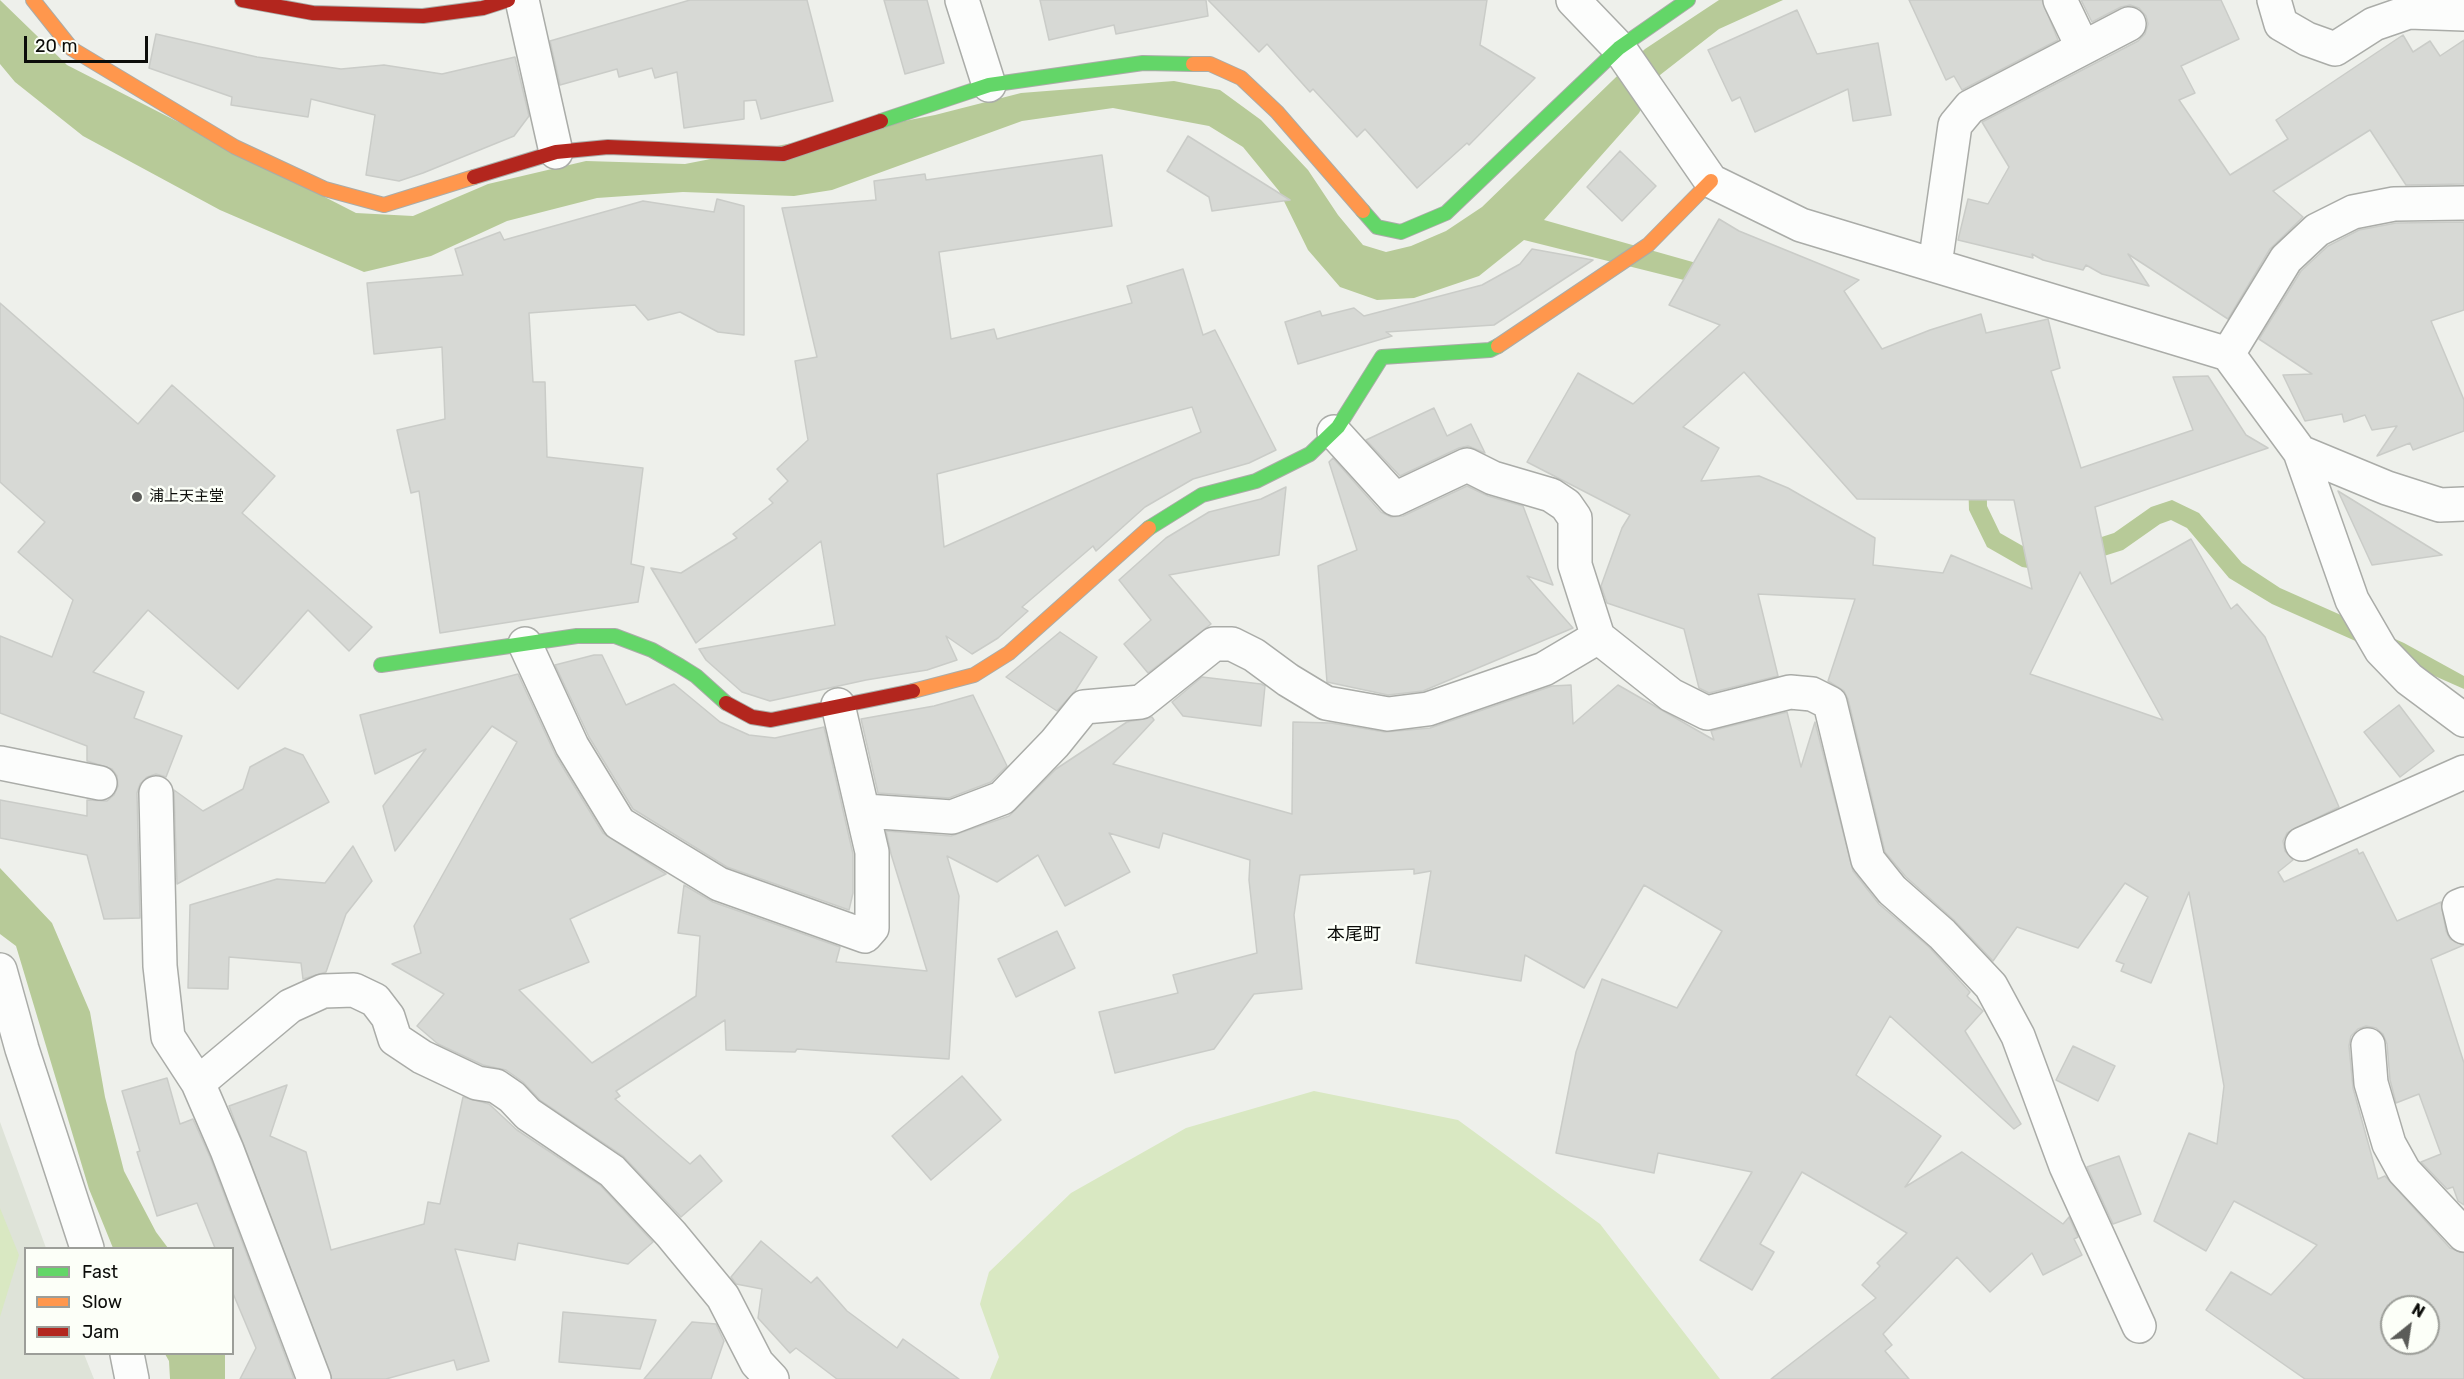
<!DOCTYPE html>
<meta charset="utf-8">
<style>
body{margin:0}
#map{position:relative;width:2464px;height:1379px;overflow:hidden;background:#eef0eb;font-family:Rubik,sans-serif}
canvas{display:block}
.legend{position:absolute;left:24px;top:1247px;width:210px;height:108px;box-sizing:border-box;background:#fcfff8;border:2px solid #9c9e99;margin:0;padding:8px 10px;list-style:none;font-size:18px;color:#0c0d0a}
.legend li{display:flex;align-items:center;gap:12px;height:30px}
.legend b{width:30px;border:2px solid #9c9e99}
.north{position:absolute;left:2380px;top:1295px;width:60px;height:60px;box-sizing:border-box;background:#fcfff8;border:2px solid #9c9e99;border-radius:50%;rotate:30deg;font-size:16px;font-weight:700;line-height:24px;text-align:center;color:#0c0d0a}
.north::after{content:'';display:block;margin:auto;width:21px;height:27px;background:#5b5c59;clip-path:polygon(50% 0,100% 100%,50% 72%,0 100%)}
.scale{position:absolute;left:24px;top:36px;width:124px;height:27px;box-sizing:border-box;border:3px solid #0c0d0a;border-top:0;padding-left:8px;font-size:18px;line-height:21px;white-space:nowrap;color:#0c0d0a;-webkit-text-stroke:4px #fcfff8;paint-order:stroke}
</style>
<div id="map">
<canvas width="2464" height="1379"></canvas>
<ul class="legend">
<li><b style="height:8px;background:#63d668"></b>Fast</li>
<li><b style="height:8px;background:#ff974d"></b>Slow</li>
<li><b style="height:8px;background:#b3261e"></b>Jam</li>
</ul>
<div class="north">N</div>
<div class="scale">20 m</div>
</div>
<script>
const c = document.querySelector('canvas').getContext('2d');
c.lineJoin = 'round';
function fillPath(path, color) {
  c.fillStyle = color;
  c.fill(path, 'evenodd');
}
function shape(rows) {
  const path = new Path2D();
  for (const r of rows) {
    path.moveTo(r[0], r[1]);
    for (let i = 2; i < r.length; i += 2) path.lineTo(r[i], r[i + 1]);
  }
  return path;
}
function strokePath(path, color, width, dash) {
  c.strokeStyle = color;
  c.lineWidth = width;
  c.lineCap = dash ? 'butt' : 'round';
  c.setLineDash(dash || []);
  c.stroke(path);
}
function label(font, color, halo, rows, align = 'center') {
  c.font = font + ' Rubik,"Noto Sans JP",sans-serif';
  c.lineWidth = 5;
  c.setLineDash([]);
  c.textBaseline = 'middle';
  c.strokeStyle = halo;
  c.fillStyle = color;
  for (const [text, x, y, turn = 0] of rows) {
    c.save();
    c.translate(x, y);
    c.rotate((+turn || 0) * Math.PI / 180);
    c.textAlign = isNaN(turn) ? turn : align;
    if (halo) c.strokeText(text, 0, 0);
    c.fillText(text, 0, 0);
    c.restore();
  }
}
fillPath(shape([
 [0,1122,46,1248,26,1248,26,1354,84,1354,94,1379,0,1379]
]), '#dee3d8');
fillPath(shape([
 [1314,1091,1458,1120,1600,1224,1720,1379,990,1379,999,1357,980,1304,989,1272,1071,1193,1186,1128],
 [0,1208,19,1255,0,1317]
]), '#d9e8c2');
fillPath(shape([
 [0,0,67,65,356,213,413,216,488,184,586,161,685,164,935,115,1021,93,1174,81,1220,90,1261,120,1308,170,1338,215,1363,245,1386,252,1411,246,1446,231,1482,207,1645,49,1719,0,1783,0,1719,29,1660,75,1639,113,1544,220,1721,270,1986,437,1987,506,2000,533,2028,549,2052,553,2114,533,2151,507,2172,500,2199,513,2242,563,2280,588,2404,643,2464,676,2464,689,2272,604,2229,578,2187,528,2171,520,2160,524,2123,550,2053,572,2022,567,1987,547,1969,510,1967,444,1716,288,1524,240,1479,276,1414,298,1377,300,1340,287,1308,250,1279,191,1243,147,1209,126,1113,108,1022,121,832,190,794,196,683,192,597,198,507,221,431,256,364,272,220,210,83,136,15,82,0,64],
 [0,868,52,923,90,1012,105,1097,124,1171,156,1232,168,1248,113,1248,89,1189,16,946,0,934],
 [165,1354,225,1354,225,1379,170,1379,169,1361]
]), '#b7ca98');
const building = shape([
 [690,0,807,0,833,101,761,119,756,100,744,101,744,119,684,128,677,72,655,78,652,68,619,77,617,69,560,85,550,41,690,0],
 [884,0,927,0,944,63,905,74,884,0],
 [1040,0,1206,0,1208,16,1116,34,1114,25,1049,40,1040,0],
 [1208,0,1487,0,1480,45,1535,78,1469,145,1467,143,1417,188,1365,129,1357,137,1313,89,1310,92,1267,44,1259,52,1208,0],
 [1909,0,2042,0,2058,40,1962,90,1954,76,1946,80,1909,0],
 [2081,0,2221,0,2239,39,2181,66,2195,93,2179,100,2230,175,2288,139,2276,120,2403,35,2413,52,2430,41,2440,56,2464,40,2464,184,2406,185,2370,130,2273,191,2303,217,2270,249,2228,319,2128,254,2149,286,2102,274,2086,265,2083,270,2043,260,2032,254,2033,258,1958,240,1968,199,1988,204,2009,167,1982,122,2138,41,2145,34,2148,24,2146,16,2139,8,2130,5,2121,7,2092,22,2081,0],
 [1797,10,1817,54,1878,43,1891,115,1853,121,1848,89,1755,132,1740,97,1732,101,1708,50,1797,10],
 [156,34,257,57,341,69,384,65,442,74,515,57,529,116,514,136,423,173,399,181,366,175,375,115,311,99,308,117,231,105,232,97,149,68,156,34],
 [1188,136,1290,200,1212,211,1209,197,1167,171,1188,136],
 [1620,151,1656,186,1622,221,1587,187,1620,151],
 [1102,155,1112,226,939,252,951,339,994,329,997,339,1132,303,1127,286,1183,269,1203,335,1215,330,1276,450,1249,463,1193,479,1145,507,1096,551,1093,546,1022,607,1028,611,998,638,972,654,946,636,957,660,927,670,866,680,770,701,742,692,706,660,699,649,835,625,821,541,696,643,651,568,681,573,737,538,733,534,773,503,769,499,788,481,777,469,808,440,795,361,817,357,782,208,876,200,874,181,925,174,926,180,1102,155],
 [1192,407,1201,432,944,547,937,474,1192,407],
 [717,199,744,206,744,335,718,332,680,312,648,320,635,305,529,313,533,382,545,382,547,457,643,468,631,564,644,567,638,602,440,633,419,491,411,493,397,430,445,419,442,347,374,354,367,283,463,275,455,249,500,232,504,240,643,201,714,212,717,199],
 [1719,219,1739,231,1859,280,1844,291,1882,349,1930,330,1981,314,1986,333,2048,319,2060,368,2051,371,2081,468,2193,430,2173,377,2208,376,2246,435,2268,448,2095,507,2111,584,2191,539,2231,609,2237,604,2265,637,2339,807,2287,833,2283,841,2285,851,2293,860,2278,872,2284,882,2357,849,2359,854,2363,852,2397,921,2441,902,2446,931,2450,939,2464,945,2431,959,2464,1063,2464,1205,2458,1201,2453,1187,2447,1189,2421,1162,2441,1154,2419,1094,2396,1103,2390,1080,2387,1044,2383,1034,2376,1028,2366,1026,2358,1029,2351,1036,2349,1046,2353,1088,2378,1179,2385,1176,2450,1248,2464,1253,2464,1379,2305,1379,2206,1310,2231,1272,2271,1295,2317,1245,2234,1201,2206,1251,2154,1221,2189,1133,2217,1144,2224,1086,2189,892,2151,983,2121,971,2124,964,2116,961,2148,897,2125,883,2078,948,2017,927,1993,961,1954,920,1906,877,1885,852,1848,699,1844,691,1828,681,1855,599,1758,594,1778,676,1709,693,1699,688,1684,629,1607,603,1601,586,1622,528,1630,515,1527,462,1578,373,1633,404,1720,325,1669,305,1719,219],
 [1744,372,1857,499,2014,500,2032,589,1951,555,1943,573,1873,565,1875,538,1788,488,1759,476,1701,481,1719,448,1683,427,1744,372],
 [2080,572,2114,632,2163,720,2030,674,2080,572],
 [2392,1307,2428,1307,2428,1343,2392,1343,2392,1307],
 [2464,222,2464,310,2431,321,2464,400,2464,431,2413,450,2410,443,2377,456,2397,426,2372,430,2365,415,2344,422,2342,414,2305,421,2283,375,2312,374,2259,339,2301,271,2328,246,2359,230,2396,223,2464,222],
 [1532,249,1593,260,1494,325,1386,332,1392,336,1298,364,1285,322,1320,311,1322,316,1354,308,1364,316,1482,285,1520,264,1532,249],
 [0,303,138,424,172,385,275,476,242,513,372,627,349,651,308,610,238,689,148,610,93,672,144,692,134,718,182,736,166,777,156,774,147,777,140,784,137,793,140,918,104,919,87,855,0,838,0,800,87,816,87,800,107,801,114,795,118,786,117,776,112,769,87,761,87,746,0,713,0,636,52,657,73,600,18,552,45,522,0,482,0,303],
 [1434,408,1447,436,1471,424,1485,453,1468,446,1459,448,1400,476,1366,440,1434,408],
 [1333,458,1381,512,1391,517,1403,516,1467,486,1488,496,1523,506,1553,585,1527,576,1573,628,1423,691,1388,695,1327,682,1318,566,1357,550,1329,462,1333,458],
 [1286,487,1279,555,1169,575,1211,624,1148,673,1124,644,1151,620,1119,580,1166,538,1209,512,1261,499,1286,487],
 [2338,491,2442,555,2372,565,2338,491],
 [1060,632,1097,657,1075,691,1057,711,1006,677,1060,632],
 [594,655,602,655,626,705,674,684,720,722,749,735,775,738,824,727,853,854,853,893,849,910,727,867,633,809,589,737,555,665,594,655],
 [518,674,556,756,603,833,666,874,570,919,589,962,519,990,592,1063,696,996,700,936,678,933,684,885,713,902,840,947,836,962,927,971,891,854,886,831,951,836,1009,816,1056,769,1127,722,1152,717,1154,720,1113,764,1292,814,1293,722,1331,723,1385,732,1430,728,1552,686,1571,685,1573,724,1618,685,1714,740,1711,731,1787,712,1801,767,1815,722,1853,871,1879,904,1929,947,1970,992,1967,996,1983,1011,1965,1031,2021,1124,2014,1129,1890,1016,1856,1075,1941,1136,1905,1187,1962,1152,2063,1224,2069,1217,2078,1237,2074,1239,2082,1255,2043,1275,2032,1253,1990,1292,1957,1257,1883,1334,1892,1345,1885,1351,1909,1379,1771,1379,1876,1298,1862,1285,1880,1266,1877,1263,1907,1233,1802,1172,1760,1244,1774,1252,1752,1290,1700,1260,1752,1172,1658,1153,1654,1173,1556,1153,1576,1052,1602,979,1677,1008,1722,931,1644,885,1584,988,1525,955,1521,981,1416,963,1431,871,1414,874,1414,869,1300,875,1294,915,1302,989,1254,994,1214,1049,1115,1073,1099,1012,1178,993,1173,975,1257,953,1249,880,1250,860,1163,833,1159,848,1109,833,1130,872,1065,906,1038,855,997,882,947,856,959,896,949,1059,797,1049,795,1052,726,1050,725,1020,616,1091,620,1096,615,1099,690,1164,700,1155,722,1181,681,1217,623,1156,540,1100,523,1082,506,1070,483,1065,438,1044,417,1026,444,994,392,964,421,953,414,926,517,742,492,726,395,851,383,806,426,749,375,774,360,715,518,674],
 [1202,677,1261,684,1265,686,1261,726,1183,716,1172,702,1202,677],
 [973,695,1007,766,991,782,949,798,878,793,861,719,934,706,973,695],
 [2399,705,2434,751,2400,777,2364,732,2399,705],
 [285,748,303,755,329,802,177,884,174,790,203,811,243,789,250,767,285,748],
 [353,846,372,881,346,914,326,972,303,979,301,963,229,957,228,989,188,988,190,905,277,879,325,883,353,846],
 [1057,931,1075,968,1016,997,998,959,1057,931],
 [2073,1046,2115,1066,2098,1101,2056,1080,2073,1046],
 [962,1076,1001,1120,931,1180,892,1136,962,1076],
 [167,1078,180,1124,193,1119,210,1157,294,1379,240,1379,256,1348,232,1291,232,1248,215,1248,197,1203,157,1216,137,1152,140,1151,122,1091,167,1078],
 [287,1085,270,1136,306,1152,331,1250,424,1224,428,1202,440,1204,463,1097,489,1104,517,1130,600,1185,653,1242,628,1264,518,1243,515,1260,455,1249,489,1361,457,1370,454,1360,386,1379,332,1379,229,1106,287,1085],
 [2119,1156,2141,1214,2113,1224,2087,1167,2119,1156],
 [761,1241,811,1283,817,1277,847,1311,897,1348,903,1339,959,1379,837,1379,796,1348,790,1353,758,1318,762,1289,736,1284,731,1277,761,1241],
 [563,1312,656,1320,640,1369,559,1362,563,1312],
 [692,1322,716,1324,724,1341,711,1379,644,1379,692,1322]
]);
fillPath(building, '#d7d9d5');
strokePath(building, '#caccc8', 1.5);
const street = shape([
 [522,0,556,152],
 [962,0,989,85],
 [1573,0,1619,48,1711,181,1801,225,2228,354,2300,452,2352,600,2381,650,2409,679,2464,720],
 [2060,0,2083,48],
 [2274,0,2281,24,2307,39,2335,49,2374,24,2409,12,2464,14],
 [1935,265,1955,125,1970,107,2129,24],
 [2228,354,2286,259,2317,230,2353,212,2394,204,2464,203],
 [1334,432,1395,499,1467,465,1493,478,1551,495,1566,505,1575,518,1575,565,1598,637,1671,695,1707,713,1790,692,1812,694,1830,703,1868,860,1892,890,1942,934,1991,986,2018,1036,2066,1166,2139,1326],
 [2300,452,2387,488,2440,505,2464,504],
 [525,644,572,746,619,823,719,884,865,936,872,928,872,852,838,705],
 [0,763,100,783],
 [156,793,160,966,168,1037,198,1083,227,1150,314,1379],
 [865,811,952,817,1002,798,1055,743,1084,707,1141,702,1214,644,1232,644,1254,655,1288,680,1326,703,1388,714,1428,709,1544,669,1598,637],
 [2302,844,2464,772],
 [2464,904,2459,906,2464,927],
 [0,970,22,1049,87,1248],
 [2368,1045,2371,1083,2389,1144,2404,1171,2464,1235],
 [198,1083,290,1006,323,991,354,990,375,1000,388,1017,395,1039,422,1057,477,1083,496,1086,512,1097,528,1114,612,1171,671,1234,723,1297,757,1363,772,1379],
 [127,1354,132,1379]
]);
const fast = shape([
 [881,121,989,85,1143,63,1193,64],
 [1363,211,1377,227,1401,232,1446,213,1619,48,1688,0],
 [1149,528,1202,495,1256,481,1310,454,1338,427,1382,357,1490,350,1498,346],
 [381,665,577,636,615,636,652,650,680,666,696,676,726,703]
]);
const slow = shape([
 [33,0,72,49,235,147,325,189,384,205,474,177],
 [1193,64,1210,64,1241,78,1277,112,1363,211],
 [1498,346,1648,245,1711,181],
 [913,691,974,675,1009,653,1149,528]
]);
const jam = shape([
 [242,0,313,13,423,16,483,8,508,0],
 [474,177,556,152,608,147,783,154,881,121],
 [726,703,752,717,771,720,913,691]
]);
strokePath(street, '#aaaca8', 36);
strokePath(fast, '#aaaca8', 16);
strokePath(slow, '#aaaca8', 16);
strokePath(jam, '#aaaca8', 16);
strokePath(street, '#fcfdfc', 33);
strokePath(fast, '#63d668', 14);
strokePath(slow, '#ff974d', 14);
strokePath(jam, '#b3261e', 14);
for (const [x, y, r, color] of [
 [137,497,6,"#5b5c59"]
]) {
  const dot = new Path2D();
  dot.arc(x, y, r, 0, 2 * Math.PI);
  c.fillStyle = color;
  c.fill(dot);
  strokePath(dot, '#fcfff8', 2);
}
label('15px', '#0c0d0a', '#fcfff8', [
 ["浦上天主堂",149,497]
], 'left');
label('18px', '#0c0d0a', '#fcfff8', [
 ["本尾町",1354,935]
]);
</script>
